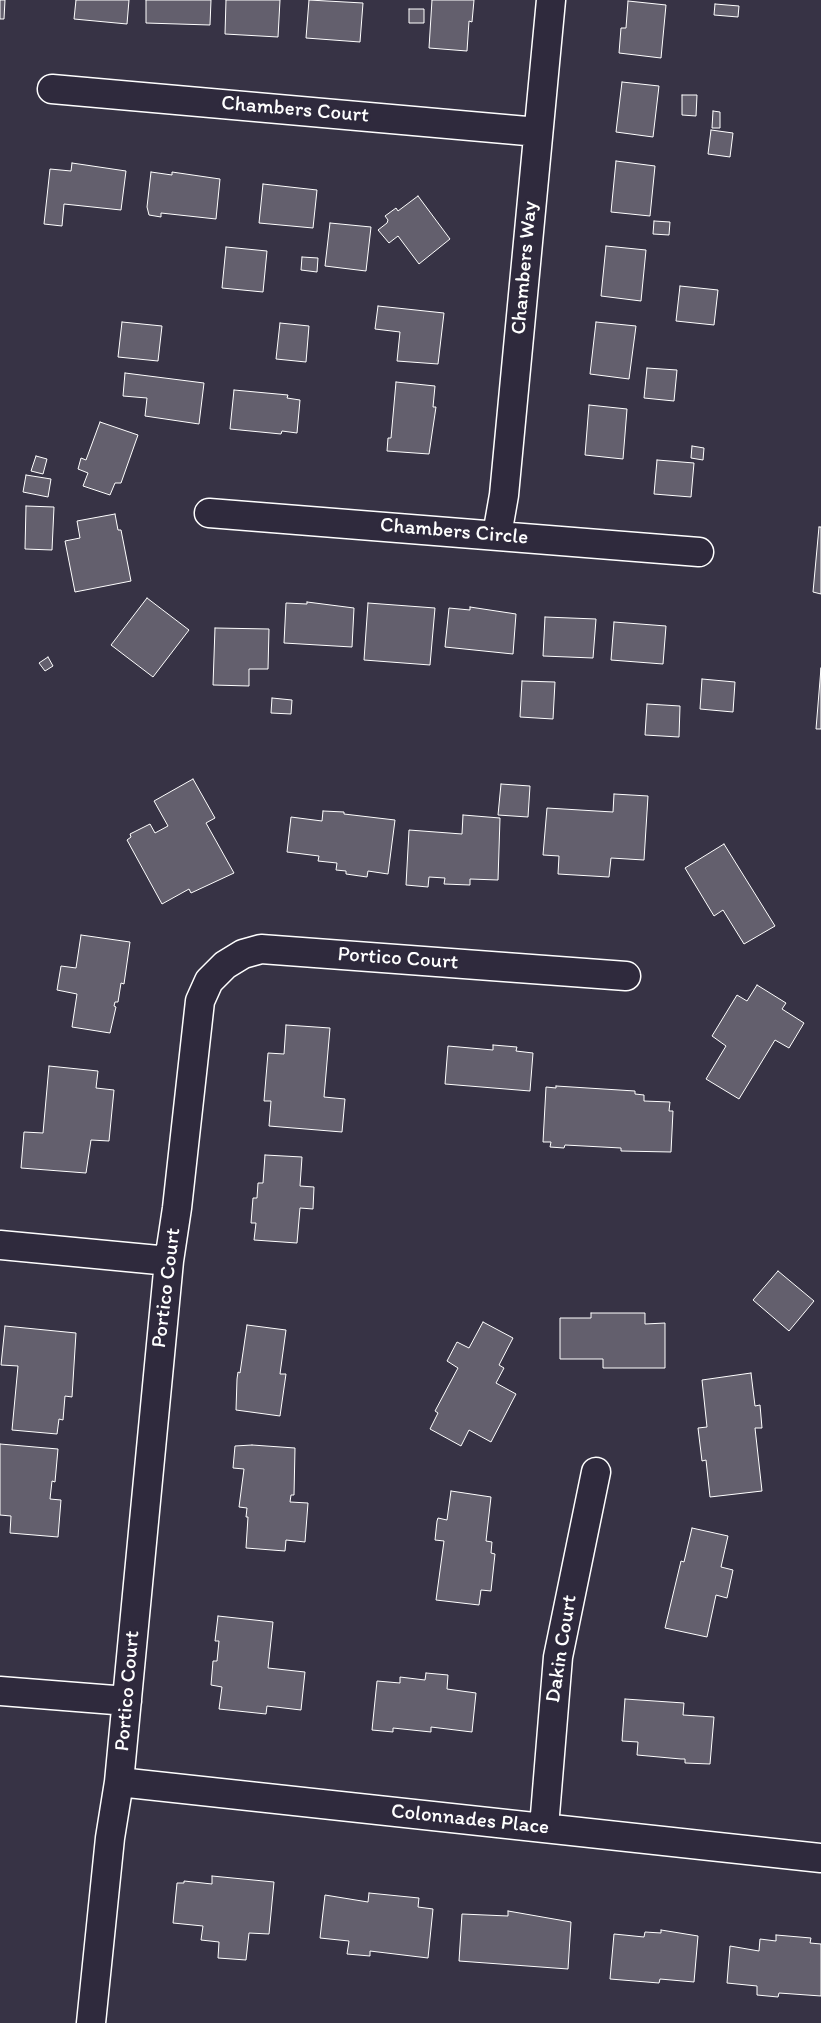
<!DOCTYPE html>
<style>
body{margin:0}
canvas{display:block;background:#373345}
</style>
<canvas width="821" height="2023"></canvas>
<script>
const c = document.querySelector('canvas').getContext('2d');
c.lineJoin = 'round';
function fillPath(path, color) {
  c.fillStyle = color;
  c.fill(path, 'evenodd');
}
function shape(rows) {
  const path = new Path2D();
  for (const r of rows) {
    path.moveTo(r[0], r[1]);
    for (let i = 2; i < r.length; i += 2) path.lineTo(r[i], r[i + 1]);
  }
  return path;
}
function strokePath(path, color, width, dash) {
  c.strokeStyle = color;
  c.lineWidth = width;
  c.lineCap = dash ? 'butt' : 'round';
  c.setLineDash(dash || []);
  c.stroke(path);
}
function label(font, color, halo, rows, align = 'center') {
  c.font = font + ' Itim,sans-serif';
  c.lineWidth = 5;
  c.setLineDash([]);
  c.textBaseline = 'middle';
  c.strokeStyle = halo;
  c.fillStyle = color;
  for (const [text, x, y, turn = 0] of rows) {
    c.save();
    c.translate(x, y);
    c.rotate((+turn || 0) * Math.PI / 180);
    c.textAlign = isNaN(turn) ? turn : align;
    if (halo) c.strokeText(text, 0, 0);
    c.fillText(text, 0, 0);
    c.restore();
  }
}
const building = shape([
 [0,0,5,0,4,19,0,19,0,0],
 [76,0,129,0,127,24,74,19,76,0],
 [146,0,211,0,210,25,146,23,146,0],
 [226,0,280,0,278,37,225,34,226,0],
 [309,0,363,3,360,42,306,38,309,0],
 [432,0,474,0,472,22,469,21,467,51,429,48,432,0],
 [628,1,666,5,661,58,619,53,621,28,626,28,628,1],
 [715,4,739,6,738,17,714,15,715,4],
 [409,9,424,9,424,23,409,23,409,9],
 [622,82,659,86,653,137,616,132,622,82],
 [682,95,697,95,696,116,682,115,682,95],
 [713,111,720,112,720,128,712,128,713,111],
 [711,130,733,133,730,157,708,154,711,130],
 [616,161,655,166,650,216,611,212,616,161],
 [72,163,126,171,121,210,64,204,62,226,44,224,50,169,71,171,72,163],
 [151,172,172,175,172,172,220,179,216,219,161,213,161,217,149,215,147,207,151,172],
 [263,184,317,190,313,228,259,223,263,184],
 [418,196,450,239,419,264,398,236,389,243,378,230,387,223,388,220,385,216,396,208,398,211,418,196],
 [654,221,670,222,669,235,653,234,654,221],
 [330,223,371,227,366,271,325,266,330,223],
 [606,246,646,250,641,301,601,296,606,246],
 [226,247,267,251,263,292,222,288,226,247],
 [302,257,318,258,317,272,301,270,302,257],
 [680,286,718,290,714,325,676,321,680,286],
 [378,306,444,313,438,364,397,361,400,332,375,329,378,306],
 [122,322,162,326,158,361,118,357,122,322],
 [596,322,636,326,629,379,590,374,596,322],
 [280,323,309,326,306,362,276,359,280,323],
 [647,368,677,370,674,401,644,398,647,368],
 [125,373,204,383,199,424,145,416,147,398,123,396,125,373],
 [396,382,435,386,433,407,436,407,429,454,387,451,388,438,391,438,396,382],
 [234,390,288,395,287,398,300,400,297,433,282,431,281,434,230,429,234,390],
 [589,405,627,409,623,459,585,455,589,405],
 [100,422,138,435,121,483,115,483,110,495,83,486,88,473,78,469,81,458,86,460,100,422],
 [692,446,704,448,703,460,691,458,692,446],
 [36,456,47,459,43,474,31,471,36,456],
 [657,460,694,463,691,497,654,494,657,460],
 [26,475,51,479,48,497,23,492,26,475],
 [26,506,54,507,52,550,25,549,26,506],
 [115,514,118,530,121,530,131,581,75,592,65,541,80,538,77,521,115,514],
 [819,527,821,527,821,594,813,592,819,527],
 [147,598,189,630,153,677,111,645,147,598],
 [307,602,354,608,352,647,284,643,286,603,307,604,307,602],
 [368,603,435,608,430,665,364,660,368,603],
 [470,607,516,614,513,654,445,647,449,608,470,610,470,607],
 [545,617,596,619,593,658,543,656,545,617],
 [614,622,666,626,663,664,611,660,614,622],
 [215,628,269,629,268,669,249,669,249,686,213,685,215,628],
 [48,657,53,666,45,671,39,663,48,657],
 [821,668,821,729,816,729,821,668],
 [702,679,735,682,733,712,700,709,702,679],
 [522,681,555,682,553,719,520,717,522,681],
 [272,698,292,700,291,714,271,713,272,698],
 [647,704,680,706,679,737,645,735,647,704],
 [193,779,215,818,206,823,234,873,191,893,189,889,162,904,127,840,131,837,130,834,150,824,155,833,168,826,154,801,193,779],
 [501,784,530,786,528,817,498,815,501,784],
 [614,794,648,796,644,860,611,858,609,877,558,874,559,856,543,855,547,808,613,812,614,794],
 [323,811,344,812,344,814,395,820,388,874,368,871,367,877,346,874,346,871,336,870,337,863,318,861,319,856,287,852,291,817,322,821,323,811],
 [463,815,500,818,498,880,470,879,470,885,444,884,445,878,429,877,428,887,406,885,409,830,462,834,463,815],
 [724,844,775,926,744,944,723,910,714,916,685,868,724,844],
 [81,935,130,942,124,984,121,983,118,1002,115,1002,114,1006,116,1007,110,1033,72,1027,77,994,57,990,61,966,76,968,81,935],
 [757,985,786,1003,782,1009,804,1023,789,1048,775,1040,739,1099,706,1079,726,1046,712,1036,737,995,747,1001,757,985],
 [286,1025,330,1028,324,1097,345,1099,342,1132,269,1126,271,1101,264,1101,268,1053,284,1054,286,1025],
 [493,1045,517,1047,516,1051,533,1053,530,1091,445,1084,448,1046,493,1050,493,1045],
 [49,1066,98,1071,96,1088,114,1090,109,1141,91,1140,86,1173,21,1168,24,1132,43,1133,49,1066],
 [556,1086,635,1091,635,1094,644,1095,644,1101,670,1102,669,1111,673,1111,671,1152,621,1151,621,1148,565,1145,564,1148,550,1147,551,1142,543,1142,546,1087,556,1088,556,1086],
 [265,1155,302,1157,300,1186,314,1187,313,1209,300,1208,297,1243,254,1240,256,1223,251,1223,253,1198,257,1198,258,1183,263,1183,265,1155],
 [778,1271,814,1301,789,1331,753,1300,778,1271],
 [591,1313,645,1313,645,1324,665,1323,665,1368,603,1368,603,1359,560,1359,560,1318,591,1318,591,1313],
 [483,1322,513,1338,499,1365,504,1368,496,1383,516,1394,491,1442,469,1430,461,1446,430,1429,438,1413,435,1411,458,1368,447,1361,457,1342,469,1348,483,1322],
 [247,1325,286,1330,280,1374,286,1374,280,1416,236,1410,237,1379,238,1372,240,1373,247,1325],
 [5,1326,76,1333,72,1397,65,1396,63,1420,59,1419,57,1434,12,1430,18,1366,1,1365,5,1326],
 [751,1373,755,1406,760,1405,762,1428,755,1428,762,1491,710,1497,706,1460,702,1461,698,1428,707,1427,702,1380,751,1373],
 [0,1444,58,1449,55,1482,52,1481,50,1499,61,1500,58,1537,10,1533,11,1516,0,1515,0,1444],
 [252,1445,295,1448,294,1495,291,1495,290,1502,308,1503,305,1542,286,1540,285,1551,246,1548,248,1517,246,1517,247,1508,239,1507,244,1469,233,1468,235,1446,252,1445],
 [451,1491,491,1497,486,1541,492,1542,491,1553,495,1554,491,1591,481,1590,479,1605,436,1600,444,1541,435,1540,437,1521,438,1518,447,1520,451,1491],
 [692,1528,728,1536,721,1567,733,1570,727,1598,716,1595,707,1637,665,1628,681,1561,684,1562,692,1528],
 [218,1616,273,1622,268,1668,305,1672,301,1710,267,1706,266,1714,219,1709,222,1687,211,1685,213,1661,217,1661,219,1641,215,1641,218,1616],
 [426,1673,448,1675,447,1689,476,1693,472,1732,431,1727,431,1732,393,1728,393,1732,372,1730,377,1681,400,1683,400,1677,425,1680,426,1673],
 [625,1699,684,1703,683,1715,714,1717,710,1764,685,1763,685,1759,681,1759,637,1755,638,1742,622,1741,625,1699],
 [212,1876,274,1882,269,1934,249,1933,246,1960,218,1958,219,1942,201,1940,203,1926,173,1923,177,1883,184,1883,184,1881,212,1884,212,1876],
 [369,1893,419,1898,418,1907,433,1909,428,1958,370,1951,370,1956,347,1954,349,1941,320,1938,325,1895,368,1902,369,1893],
 [508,1911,571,1922,568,1969,459,1961,462,1914,508,1916,508,1911],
 [661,1930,698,1936,694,1982,660,1979,659,1983,610,1979,614,1934,644,1937,645,1932,661,1933,661,1930],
 [776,1935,811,1938,810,1943,821,1944,821,1996,779,1993,778,1997,757,1995,757,1986,727,1983,730,1946,759,1951,760,1939,776,1941,776,1935]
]);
fillPath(building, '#635f6d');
strokePath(building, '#fff', 1);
const minor = shape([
 [52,89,538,132],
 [209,513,699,552],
 [497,535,504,495,551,0],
 [0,1245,169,1261],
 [0,1691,127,1701],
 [119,1782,821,1858],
 [544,1827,558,1657,596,1472],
 [91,2023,110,1838,119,1782,169,1261,177,1208,200,1001,209,981,225,965,243,954,261,949,626,976]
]);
strokePath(minor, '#fff', 31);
strokePath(minor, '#2f2a3d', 28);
label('21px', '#fff', '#2f2a3d', [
 ["Chambers Court",295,110,5],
 ["Chambers Way",525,268,-85],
 ["Chambers Circle",454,532,5],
 ["Portico Court",398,959,4],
 ["Portico Court",167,1288,-83],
 ["Dakin Court",562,1649,-81],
 ["Portico Court",128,1691,-85],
 ["Colonnades Place",470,1820,6]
]);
</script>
